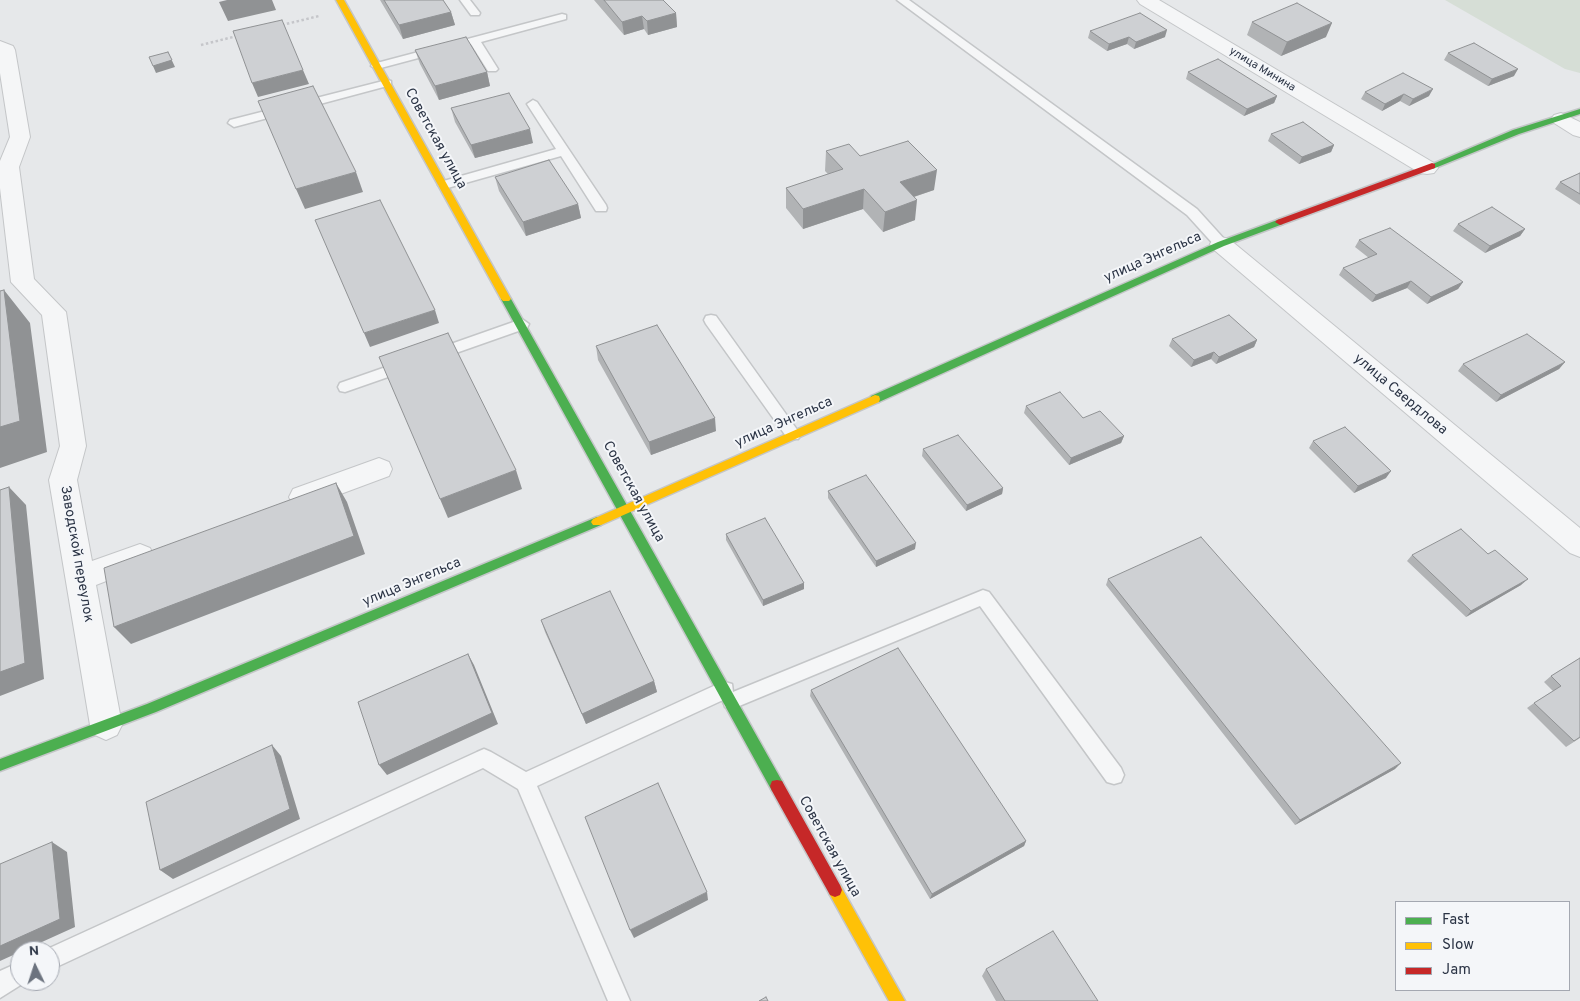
<!DOCTYPE html>
<meta charset="utf-8">
<style>
body{margin:0}
#map{position:relative;width:1580px;height:1001px;overflow:hidden;background:#e6e8ea;font-family:Overpass,sans-serif}
canvas{display:block}
.legend{position:absolute;left:1395px;top:901px;width:175px;height:90px;box-sizing:border-box;background:#f4f6f9;border:1px solid #a4a8b1;margin:0;padding:6px 9px;list-style:none;font-size:15px;color:#2b3445}
.legend li{display:flex;align-items:center;gap:10px;height:25px}
.legend b{width:25px;border:1px solid #a4a8b1}
.north{position:absolute;left:10px;top:941px;width:50px;height:50px;box-sizing:border-box;background:#f4f6f9;border:1px solid #a4a8b1;border-radius:50%;rotate:356deg;font-size:14px;font-weight:700;line-height:20px;text-align:center;color:#2b3445}
.north::after{content:'';display:block;margin:auto;width:18px;height:22px;background:#6c737f;clip-path:polygon(50% 0,100% 100%,50% 72%,0 100%)}
</style>
<div id="map">
<canvas width="1580" height="1001"></canvas>
<ul class="legend">
<li><b style="height:6px;background:#4caf50"></b>Fast</li>
<li><b style="height:6px;background:#ffc107"></b>Slow</li>
<li><b style="height:6px;background:#c62828"></b>Jam</li>
</ul>
<div class="north">N</div>
</div>
<script>
const c = document.querySelector('canvas').getContext('2d');
c.lineJoin = 'round';
function fillPath(path, color) {
  c.fillStyle = color;
  c.fill(path, 'evenodd');
}
function shape(rows) {
  const path = new Path2D();
  for (const r of rows) {
    path.moveTo(r[0], r[1]);
    for (let i = 2; i < r.length; i += 2) path.lineTo(r[i], r[i + 1]);
  }
  return path;
}
function strokePath(path, color, width, dash) {
  c.strokeStyle = color;
  c.lineWidth = width;
  c.lineCap = dash ? 'butt' : 'round';
  c.setLineDash(dash || []);
  c.stroke(path);
}
function label(font, color, halo, rows, align = 'center') {
  c.font = font + ' Overpass,sans-serif';
  c.lineWidth = 4;
  c.setLineDash([]);
  c.textBaseline = 'middle';
  c.strokeStyle = halo;
  c.fillStyle = color;
  for (const [text, x, y, turn = 0] of rows) {
    c.save();
    c.translate(x, y);
    c.rotate((+turn || 0) * Math.PI / 180);
    c.textAlign = isNaN(turn) ? turn : align;
    if (halo) c.strokeText(text, 0, 0);
    c.fillText(text, 0, 0);
    c.restore();
  }
}
fillPath(shape([
 [1445,0,1580,0,1580,73,1565,69]
]), '#d6ded6');
const lane = shape([
 [460,0,470,0,480,13,479,15,471,15,460,0],
 [897,0,909,0,1197,209,1226,241,1228,244,1226,247,1216,247,1187,215,897,0],
 [562,14,566,15,566,19,481,42,498,69,496,71,488,71,471,44,377,69,371,66,373,64,562,14],
 [387,80,391,81,391,85,234,127,228,123,230,120,387,80],
 [533,100,537,102,606,205,607,208,606,211,596,211,561,156,444,189,438,185,440,182,556,149,527,104,533,100],
 [711,315,716,316,798,431,801,435,798,439,788,439,706,324,704,320,706,316,711,315],
 [522,319,529,324,527,328,436,360,431,359,429,355,431,351,522,319],
 [406,360,411,361,413,365,411,369,345,392,340,391,338,387,340,383,406,360],
 [983,590,989,592,1121,768,1124,775,1121,782,1114,784,1107,782,980,606,732,709,725,707,723,700,537,786,630,1001,608,1001,518,789,483,768,50,970,50,951,43,951,477,752,484,749,491,752,526,772,718,684,725,682,732,684,733,692,983,590],
 [20,962,20,981,27,981,0,998,0,971,20,962]
]);
const street = shape([
 [1137,0,1159,0,1434,163,1438,168,1434,173,1427,174,1420,173,1140,4,1137,0],
 [0,41,13,46,15,50,30,137,19,167,34,279,66,312,86,446,77,480,92,561,140,544,150,548,154,556,150,564,96,585,122,725,117,735,106,740,95,735,90,725,49,480,60,446,42,315,11,282,0,188,0,161,10,137,0,73,0,41],
 [1561,113,1580,122,1580,137,1573,135,1554,123,1551,119,1554,115,1561,113],
 [1221,237,1229,239,1580,528,1580,557,1570,553,1213,249,1210,244,1213,239,1221,237],
 [379,458,389,462,392,469,389,476,303,508,293,505,289,497,293,489,379,458]
]);
const fast = shape([
 [1580,109,1580,114,1519,134,1435,168,1432,169,1428,166,1513,130,1580,109],
 [1280,219,1283,220,1283,224,1224,246,879,402,871,402,870,399,871,396,1218,242,1280,219],
 [506,296,511,299,782,781,784,786,782,791,777,792,772,791,501,299,506,296],
 [597,517,601,519,603,522,601,525,156,712,0,771,0,759,147,704,597,517]
]);
const slow = shape([
 [336,0,344,0,511,299,509,301,503,301,501,299,336,0],
 [875,395,879,396,880,399,879,402,601,525,593,525,591,522,593,519,875,395],
 [835,883,840,885,905,1001,889,1001,830,895,828,890,830,885,835,883]
]);
const jam = shape([
 [1432,163,1435,164,1435,168,1283,224,1280,225,1275,222,1277,220,1432,163],
 [777,780,782,781,840,885,842,890,840,895,835,897,830,895,772,791,770,786,772,781,777,780]
]);
strokePath(lane, '#c4c6c8', 3);
strokePath(street, '#c4c6c8', 2);
strokePath(fast, '#c4c6c8', 3);
strokePath(slow, '#c4c6c8', 3);
strokePath(jam, '#c4c6c8', 3);
strokePath(shape([
 [282,25,319,16],
 [201,45,237,36]
]), '#c5c6ca', 2.5, [2.5, 2.5]);
fillPath(lane, '#f5f6f7');
fillPath(street, '#f5f6f7');
fillPath(fast, '#4caf50');
fillPath(slow, '#ffc107');
fillPath(jam, '#c62828');
fillPath(shape([
 [380,0,443,0,451,12,455,25,403,39],
 [594,0,663,0,676,13,677,27,648,35,644,29,624,35],
 [1252,22,1326,37,1281,56,1247,35],
 [1090,31,1165,37,1134,49,1127,44,1107,51,1088,38],
 [415,50,487,72,490,86,439,100,420,64],
 [1448,53,1514,76,1488,86,1444,60],
 [1188,72,1277,96,1274,103,1244,116,1186,79],
 [1365,92,1429,96,1409,106,1400,101,1382,111,1361,99],
 [451,108,533,143,475,158,455,122],
 [1271,134,1334,145,1331,152,1299,164,1268,141],
 [826,151,860,156,934,190,914,197,915,220,883,232,863,209,803,229,786,208,786,188,828,174,825,171],
 [1580,173,1580,205,1555,189,1560,182],
 [495,177,578,204,581,218,526,236,499,191],
 [1458,224,1525,229,1520,236,1485,253,1453,231],
 [1359,240,1463,282,1458,289,1427,304,1407,288,1372,302,1339,275,1343,268,1369,258,1355,247],
 [1172,339,1257,340,1254,347,1216,364,1211,359,1191,367,1169,346],
 [596,346,716,431,651,455,598,360],
 [1565,362,1559,369,1496,402,1458,371,1463,364],
 [1026,406,1083,418,1124,436,1121,443,1069,465,1024,413],
 [1313,441,1386,478,1354,493,1309,448],
 [923,449,1003,488,1002,494,966,511,922,456],
 [828,491,915,549,876,567,828,498],
 [726,534,804,583,804,589,763,606,726,540],
 [1412,555,1521,585,1466,617,1407,561],
 [1108,579,1395,769,1295,825,1106,585],
 [541,620,654,681,657,692,586,724,545,632],
 [1580,658,1580,738,1566,747,1527,708,1534,703,1553,691,1544,682,1551,676],
 [811,690,1026,841,1024,846,930,899,810,696],
 [986,969,1098,1001,996,1001,982,976]
]), '#b1b3b5');
fillPath(shape([
 [227,0,272,0,276,10,228,21,219,2],
 [451,12,455,25,403,39,399,25],
 [676,13,677,27,648,35,647,21],
 [642,16,644,29,624,35,622,22],
 [1332,23,1326,37,1281,56,1287,42],
 [1167,30,1165,37,1134,49,1136,42],
 [1129,37,1127,44,1107,51,1109,44],
 [168,52,175,67,156,73,153,66],
 [1518,69,1514,76,1488,86,1492,79],
 [303,70,309,84,258,97,252,83],
 [487,72,490,86,439,100,435,86],
 [1433,89,1429,96,1409,106,1413,99],
 [1404,94,1400,101,1382,111,1385,104],
 [1277,96,1274,103,1244,116,1247,109],
 [530,129,533,143,475,158,471,145],
 [1334,145,1331,152,1299,164,1302,157],
 [937,170,934,190,898,202,900,182],
 [356,172,363,192,305,209,296,189],
 [864,189,863,209,803,229,803,209],
 [917,200,915,220,883,232,885,212],
 [578,204,581,218,526,236,523,222],
 [1525,229,1520,236,1485,253,1490,246],
 [1411,281,1407,288,1372,302,1376,295],
 [1463,282,1458,289,1427,304,1431,297],
 [4,290,30,323,47,452,0,468,0,427],
 [435,310,439,323,370,347,364,333],
 [1257,340,1254,347,1216,364,1219,357],
 [1214,352,1211,359,1191,367,1194,360],
 [1565,362,1559,369,1496,402,1501,395],
 [715,418,716,431,651,455,649,442],
 [1124,436,1121,443,1069,465,1071,458],
 [516,470,522,489,448,518,440,499],
 [1391,471,1386,478,1354,493,1358,486],
 [336,483,347,502,365,554,131,644,114,627],
 [9,487,26,505,44,679,0,696,0,672],
 [1003,488,1002,494,966,511,967,505],
 [916,543,915,549,876,567,876,561],
 [1528,579,1521,585,1466,617,1471,611],
 [804,583,804,589,763,606,763,600],
 [468,654,474,665,498,724,387,775,379,765],
 [654,681,657,692,586,724,582,714],
 [272,745,281,756,300,819,173,879,160,870],
 [1401,763,1395,769,1295,825,1300,820],
 [1026,841,1024,846,930,899,932,894],
 [52,842,67,852,75,927,0,961,0,946],
 [707,892,708,900,634,938,630,930]
]), '#909294');
const building = shape([
 [384,0,443,0,451,12,399,25,384,0],
 [604,0,663,0,676,13,647,21,642,16,622,22,604,0],
 [1297,3,1332,23,1287,42,1252,22,1297,3],
 [1140,13,1167,30,1136,42,1129,37,1109,44,1090,31,1140,13],
 [282,20,303,70,252,83,233,31,282,20],
 [466,37,487,72,435,86,415,50,466,37],
 [1474,43,1518,69,1492,79,1448,53,1474,43],
 [168,52,172,60,153,66,149,57,168,52],
 [1218,59,1277,96,1247,109,1188,72,1218,59],
 [1403,73,1433,89,1413,99,1404,94,1385,104,1365,92,1403,73],
 [313,86,356,172,296,189,258,101,313,86],
 [509,93,530,129,471,145,451,108,509,93],
 [1303,122,1334,145,1302,157,1271,134,1303,122],
 [908,141,937,170,900,182,917,200,885,212,864,189,803,209,786,188,843,169,826,151,849,144,860,156,908,141],
 [549,160,578,204,523,222,495,177,549,160],
 [1580,173,1580,194,1560,182,1580,173],
 [380,200,435,310,364,333,315,220,380,200],
 [1492,207,1525,229,1490,246,1458,224,1492,207],
 [1390,228,1463,282,1431,297,1411,281,1376,295,1343,268,1377,254,1359,240,1390,228],
 [4,290,20,421,0,427,0,291,4,290],
 [1229,315,1257,340,1219,357,1214,352,1194,360,1172,339,1229,315],
 [657,325,715,418,649,442,596,346,657,325],
 [448,333,516,470,440,499,379,357,448,333],
 [1527,334,1565,362,1501,395,1463,364,1527,334],
 [1060,392,1083,418,1100,411,1124,436,1071,458,1026,406,1060,392],
 [1345,427,1391,471,1358,486,1313,441,1345,427],
 [958,435,1003,488,967,505,923,449,958,435],
 [866,475,916,543,876,561,828,491,866,475],
 [336,483,354,536,114,627,104,568,336,483],
 [9,487,25,663,0,672,0,490,9,487],
 [765,518,804,583,763,600,726,534,765,518],
 [1461,529,1488,554,1495,550,1528,579,1471,611,1412,555,1461,529],
 [1201,537,1401,763,1300,820,1108,579,1201,537],
 [610,591,654,681,582,714,541,620,610,591],
 [898,648,1026,841,932,894,811,690,898,648],
 [468,654,492,713,379,765,358,702,468,654],
 [1580,658,1580,737,1574,741,1534,703,1561,686,1551,676,1580,658],
 [272,745,290,809,160,870,146,802,272,745],
 [658,783,707,892,630,930,585,817,658,783],
 [52,842,60,919,0,946,0,864,52,842],
 [1053,931,1098,1001,1005,1001,986,969,1053,931],
 [766,997,768,1001,759,1001,766,997]
]);
fillPath(building, '#ced0d3');
strokePath(building, '#909294', 1);
label('11px', '#2b3445', '#f4f6f9', [
 ["улица Минина",1262,70,31]
]);
label('14px', '#2b3445', '#f4f6f9', [
 ["Советская улица",435,139,61],
 ["улица Энгельса",1153,258,-24],
 ["улица Свердлова",1400,395,40],
 ["улица Энгельса",784,423,-24],
 ["Советская улица",633,492,61],
 ["Заводской переулок",76,554,80],
 ["улица Энгельса",412,583,-23],
 ["Советская улица",829,847,61]
]);
</script>
